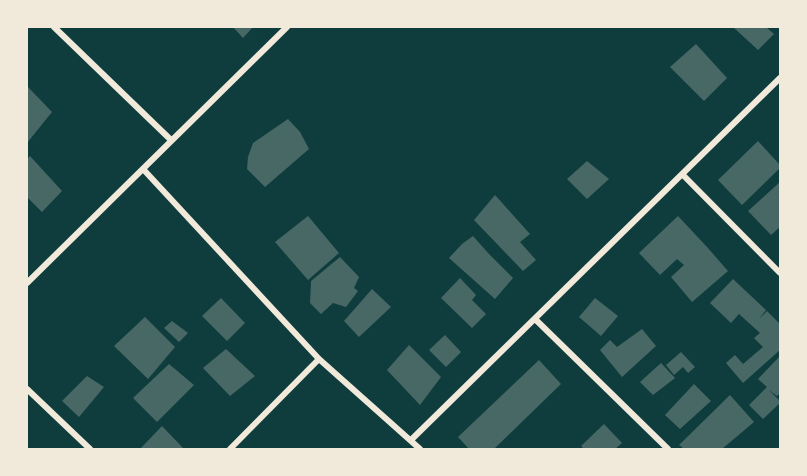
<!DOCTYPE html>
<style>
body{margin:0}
#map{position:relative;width:807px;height:476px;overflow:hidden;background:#0f3d3e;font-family:"DM Sans",sans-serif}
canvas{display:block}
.frame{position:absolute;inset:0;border:28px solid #f1e9da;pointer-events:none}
</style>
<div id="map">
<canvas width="807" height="476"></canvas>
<div class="frame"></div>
</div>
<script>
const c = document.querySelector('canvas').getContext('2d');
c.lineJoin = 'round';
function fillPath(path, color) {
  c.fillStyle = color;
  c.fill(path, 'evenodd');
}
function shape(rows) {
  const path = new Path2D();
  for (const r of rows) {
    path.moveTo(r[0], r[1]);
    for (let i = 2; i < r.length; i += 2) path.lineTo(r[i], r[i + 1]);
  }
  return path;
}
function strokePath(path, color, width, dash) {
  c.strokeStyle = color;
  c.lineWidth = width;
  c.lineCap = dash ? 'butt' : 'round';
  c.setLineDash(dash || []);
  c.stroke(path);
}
fillPath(shape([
 [233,27,253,27,243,38],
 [733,27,766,27,774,34,758,50],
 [696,44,727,78,704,101,670,67],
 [28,87,52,112,27,143,27,88],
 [288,119,300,132,309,149,265,187,247,169,248,157,253,143],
 [758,141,780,165,780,168,742,205,718,180],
 [30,156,62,191,42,212,27,197,27,159],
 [587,161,609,179,587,199,567,179],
 [780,182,780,227,771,235,748,211],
 [495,195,530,234,520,242,536,260,523,271,474,220],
 [308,216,339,253,308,280,275,242],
 [678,216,707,247,728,271,692,302,671,277,684,265,677,259,660,275,639,253],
 [473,236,489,254,513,278,495,299,449,258,462,244],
 [340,257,359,277,354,288,358,291,346,307,333,303,321,314,310,303,311,281],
 [460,278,476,295,472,300,486,314,472,328,441,298],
 [733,279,766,310,759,319,767,311,780,324,780,350,743,383,726,363,735,355,743,364,763,347,754,338,760,333,739,314,731,323,710,303],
 [372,289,391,307,359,337,344,321],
 [221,298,245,323,227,341,202,316],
 [595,298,618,316,601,336,579,317],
 [145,317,175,347,148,379,114,346],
 [172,321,188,333,179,342,164,328],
 [642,329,656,346,622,377,600,350,610,340,617,347],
 [445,335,461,352,446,367,429,350],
 [409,345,441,377,420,405,387,370],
 [226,349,255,376,230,396,203,368],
 [681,352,695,367,688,373,683,367,674,375,666,365],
 [780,356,780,393,777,396,769,390,780,401,780,403,763,419,749,405,767,387,758,379],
 [539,360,561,384,494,449,469,449,458,437],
 [661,363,675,378,653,395,640,382],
 [169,364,194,385,157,422,133,398],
 [87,376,104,387,79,417,62,401],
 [694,384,711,401,680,429,665,415],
 [730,395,754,422,722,449,684,449,679,445],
 [604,424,622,443,615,449,584,449,581,446],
 [162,426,184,449,140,449]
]), '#486865');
strokePath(shape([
 [54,27,171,140],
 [143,169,319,359,420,449],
 [682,174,780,273],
 [27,283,287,27],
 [535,319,668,449],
 [27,389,90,449],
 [411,440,780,78],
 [230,449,319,359]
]), '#f1e9da', 6);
</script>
